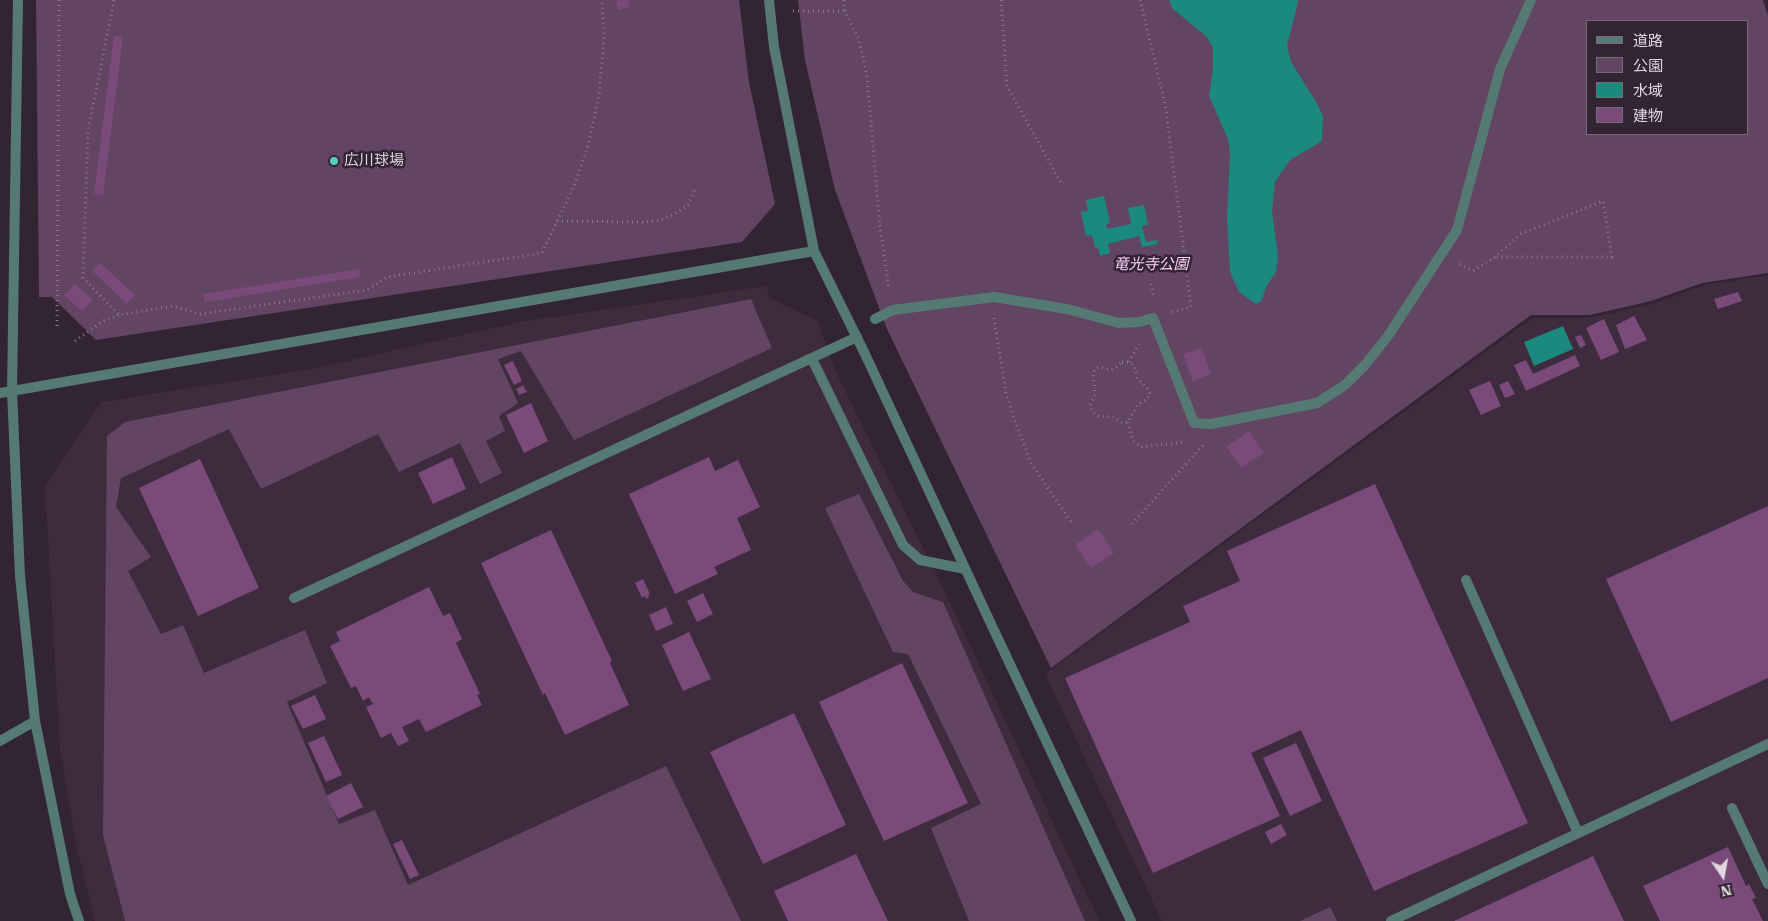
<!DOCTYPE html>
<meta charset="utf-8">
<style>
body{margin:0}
#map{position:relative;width:1768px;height:921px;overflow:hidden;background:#322432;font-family:"Roboto Serif","Noto Sans JP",serif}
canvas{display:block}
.legend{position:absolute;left:1586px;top:20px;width:162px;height:115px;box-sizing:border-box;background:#322432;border:1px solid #776b77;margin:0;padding:6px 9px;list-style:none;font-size:15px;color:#dfd6df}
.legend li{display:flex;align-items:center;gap:10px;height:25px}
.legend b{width:25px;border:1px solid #776b77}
.north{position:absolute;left:1698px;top:851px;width:50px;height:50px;-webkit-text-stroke:4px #322432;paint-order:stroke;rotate:168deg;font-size:14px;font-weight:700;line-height:20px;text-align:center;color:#dfd6df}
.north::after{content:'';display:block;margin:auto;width:18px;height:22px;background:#dfd6df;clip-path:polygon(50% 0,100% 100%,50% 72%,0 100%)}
</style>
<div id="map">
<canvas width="1768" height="921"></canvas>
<ul class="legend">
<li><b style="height:6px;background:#557a74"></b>道路</li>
<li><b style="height:14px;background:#624562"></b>公園</li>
<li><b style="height:14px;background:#1b897e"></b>水域</li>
<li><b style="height:14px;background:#794a7a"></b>建物</li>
</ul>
<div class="north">N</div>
</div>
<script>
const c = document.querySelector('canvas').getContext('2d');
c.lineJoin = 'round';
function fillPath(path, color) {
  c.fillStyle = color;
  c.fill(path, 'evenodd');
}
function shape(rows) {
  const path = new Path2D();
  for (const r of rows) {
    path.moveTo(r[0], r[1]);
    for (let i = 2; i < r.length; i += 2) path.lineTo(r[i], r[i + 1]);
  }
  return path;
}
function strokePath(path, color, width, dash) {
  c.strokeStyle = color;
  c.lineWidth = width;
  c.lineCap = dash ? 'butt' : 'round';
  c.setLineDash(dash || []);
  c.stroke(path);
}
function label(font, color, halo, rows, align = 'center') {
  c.font = font + ' "Roboto Serif","Noto Sans JP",serif';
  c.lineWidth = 5;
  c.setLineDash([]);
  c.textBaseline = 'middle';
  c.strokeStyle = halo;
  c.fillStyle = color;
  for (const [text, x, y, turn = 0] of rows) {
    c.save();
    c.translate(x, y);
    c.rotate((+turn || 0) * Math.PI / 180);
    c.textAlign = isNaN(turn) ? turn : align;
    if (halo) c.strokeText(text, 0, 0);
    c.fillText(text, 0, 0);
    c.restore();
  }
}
fillPath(shape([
 [1768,275,1768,921,1162,921,1045,674,1532,318,1588,318,1653,304,1705,285],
 [766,286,770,298,818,321,835,370,946,594,1099,921,95,921,75,839,60,749,45,486,101,402,312,369,520,322]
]), '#3e2c3e');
fillPath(shape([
 [36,0,739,0,749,82,775,204,742,242,96,340,52,297,39,297],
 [798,0,1763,0,1768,15,1768,273,1702,283,1651,301,1590,315,1531,315,1051,668,887,329,835,190,805,60],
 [1587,21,1747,21,1747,134,1587,134],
 [751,299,772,348,574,440,521,351,498,359,518,403,499,416,505,431,486,441,502,473,480,484,460,443,399,472,378,434,261,489,229,429,121,478,116,507,151,557,128,571,161,634,183,625,204,673,305,630,327,683,287,702,339,824,375,810,408,885,666,766,741,921,125,921,103,835,107,436,125,422],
 [859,494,903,581,913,592,943,602,1085,921,969,921,931,828,981,804,908,654,893,652,825,508],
 [1330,907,1337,921,1300,921]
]), '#624562');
fillPath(shape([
 [1169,0,1297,0,1298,2,1287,45,1291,62,1316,102,1323,116,1322,141,1290,160,1275,182,1272,211,1278,256,1276,272,1267,285,1261,301,1256,304,1239,292,1230,272,1227,219,1230,154,1228,139,1209,96,1213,69,1213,48,1207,37,1172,8],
 [1104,196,1110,223,1106,224,1107,229,1131,224,1128,208,1144,205,1148,225,1142,226,1146,242,1157,240,1158,244,1142,247,1139,236,1108,244,1110,253,1100,256,1098,247,1095,248,1092,235,1086,236,1081,212,1088,211,1086,200],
 [1563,326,1573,349,1534,366,1524,342]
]), '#1b897e');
fillPath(shape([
 [623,0,628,0,630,7,618,10,616,1],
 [114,35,123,37,103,195,94,194],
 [100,263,135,295,127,304,92,271],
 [359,269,360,277,205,302,203,294],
 [75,284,93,300,82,311,64,295],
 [1738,292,1742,301,1718,309,1714,299],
 [1634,316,1647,340,1625,349,1616,325],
 [1604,319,1619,352,1601,360,1586,328],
 [1581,335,1586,345,1580,348,1575,337],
 [1202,348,1211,374,1193,381,1183,354],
 [1575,355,1580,366,1526,391,1514,365,1526,360,1533,374],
 [513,361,522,381,514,385,504,365],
 [1490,381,1501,406,1481,415,1469,390],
 [1508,381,1515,394,1505,398,1499,385],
 [523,385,527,392,519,395,516,389],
 [531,403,548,441,524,453,506,415],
 [1249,431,1264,453,1241,468,1226,447],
 [452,457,466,489,433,504,418,473],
 [709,457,715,471,738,460,760,507,737,518,751,550,714,567,718,574,675,594,629,494],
 [200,459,259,588,198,616,139,488],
 [1375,484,1528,823,1374,891,1301,730,1251,753,1280,816,1153,873,1065,678,1190,622,1183,606,1240,581,1227,551],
 [1768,506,1768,678,1671,722,1606,579],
 [1098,529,1114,553,1091,568,1075,545],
 [551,530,612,661,610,663,629,705,565,735,545,693,543,695,481,563],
 [643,579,650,594,648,595,649,598,646,599,645,596,642,598,635,583],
 [429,587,443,616,450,613,462,639,456,643,480,694,477,695,482,705,426,732,419,719,402,727,409,741,398,746,391,733,381,738,366,707,373,704,369,697,363,701,356,686,351,688,330,646,340,641,336,632],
 [703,593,713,614,697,622,687,601],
 [666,607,673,624,656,631,649,615],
 [689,632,711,679,683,691,662,645],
 [902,663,968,803,884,841,819,702],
 [315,695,326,719,303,729,291,706],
 [794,713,846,825,763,864,710,752],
 [324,736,342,775,326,782,308,743],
 [1296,743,1322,801,1290,816,1263,758],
 [351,783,363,807,338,819,326,796],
 [1281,824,1287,835,1271,844,1265,832],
 [402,840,419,875,410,879,393,844],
 [1728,847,1746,886,1749,884,1756,898,1752,899,1763,921,1660,921,1643,886],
 [856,854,888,921,788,921,774,891],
 [1593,856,1624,921,1454,921]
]), '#794a7a');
strokePath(shape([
 [114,0,88,131,83,278,119,315,173,306,200,314,367,290,387,277,542,253,574,186,588,146,599,95,604,39,602,0],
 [844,0,845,11,859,40,867,76,880,227,889,289],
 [1001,0,1007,86,1062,185],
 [1140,0,1165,103,1191,307,1172,312],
 [793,11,845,11],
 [557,221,643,222,660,220,673,215,688,205,695,189],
 [1460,264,1473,271,1495,257,1521,234,1603,201,1612,257,1495,257],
 [1151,284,1154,298],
 [994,318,1006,393,1017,427,1032,465,1071,522],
 [57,326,59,0],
 [75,341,103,321,119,315],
 [1122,362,1129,362,1134,366,1137,378,1148,389,1150,395,1146,400,1138,404,1128,422,1122,423,1114,417,1098,416,1092,411,1090,405,1095,395,1093,374,1095,369,1102,367,1110,370,1115,368,1122,362],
 [1129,362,1139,344],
 [1128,422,1133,441,1141,447,1185,442],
 [1132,524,1204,444]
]), '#877b87', 3, [1, 4]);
strokePath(shape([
 [875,319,893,310,994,297,1067,309,1119,323,1139,322,1153,318,1194,423,1211,424,1317,403,1345,385,1365,365,1388,336,1457,230,1500,69,1531,0],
 [812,359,903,545,920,560,965,569],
 [1466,580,1578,833],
 [294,598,857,337],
 [1732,808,1768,884]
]), '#557a74', 10);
strokePath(shape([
 [0,741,35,721],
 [1391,921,1768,744]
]), '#557a74', 10);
strokePath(shape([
 [18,0,12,391,20,576,35,721,70,894,79,921],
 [769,0,774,47,814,251,865,354,992,626,1131,921],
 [0,393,814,251]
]), '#557a74', 10);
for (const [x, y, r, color] of [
 [334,161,5,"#58cec0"]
]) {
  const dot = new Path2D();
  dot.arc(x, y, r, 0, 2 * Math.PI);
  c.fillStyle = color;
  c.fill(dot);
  strokePath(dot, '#322432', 2);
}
label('15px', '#dfd6df', '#322432', [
 ["広川球場",344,161]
], 'left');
label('italic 15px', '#fbd0fb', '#322432', [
 ["竜光寺公園",1151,265]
]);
</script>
